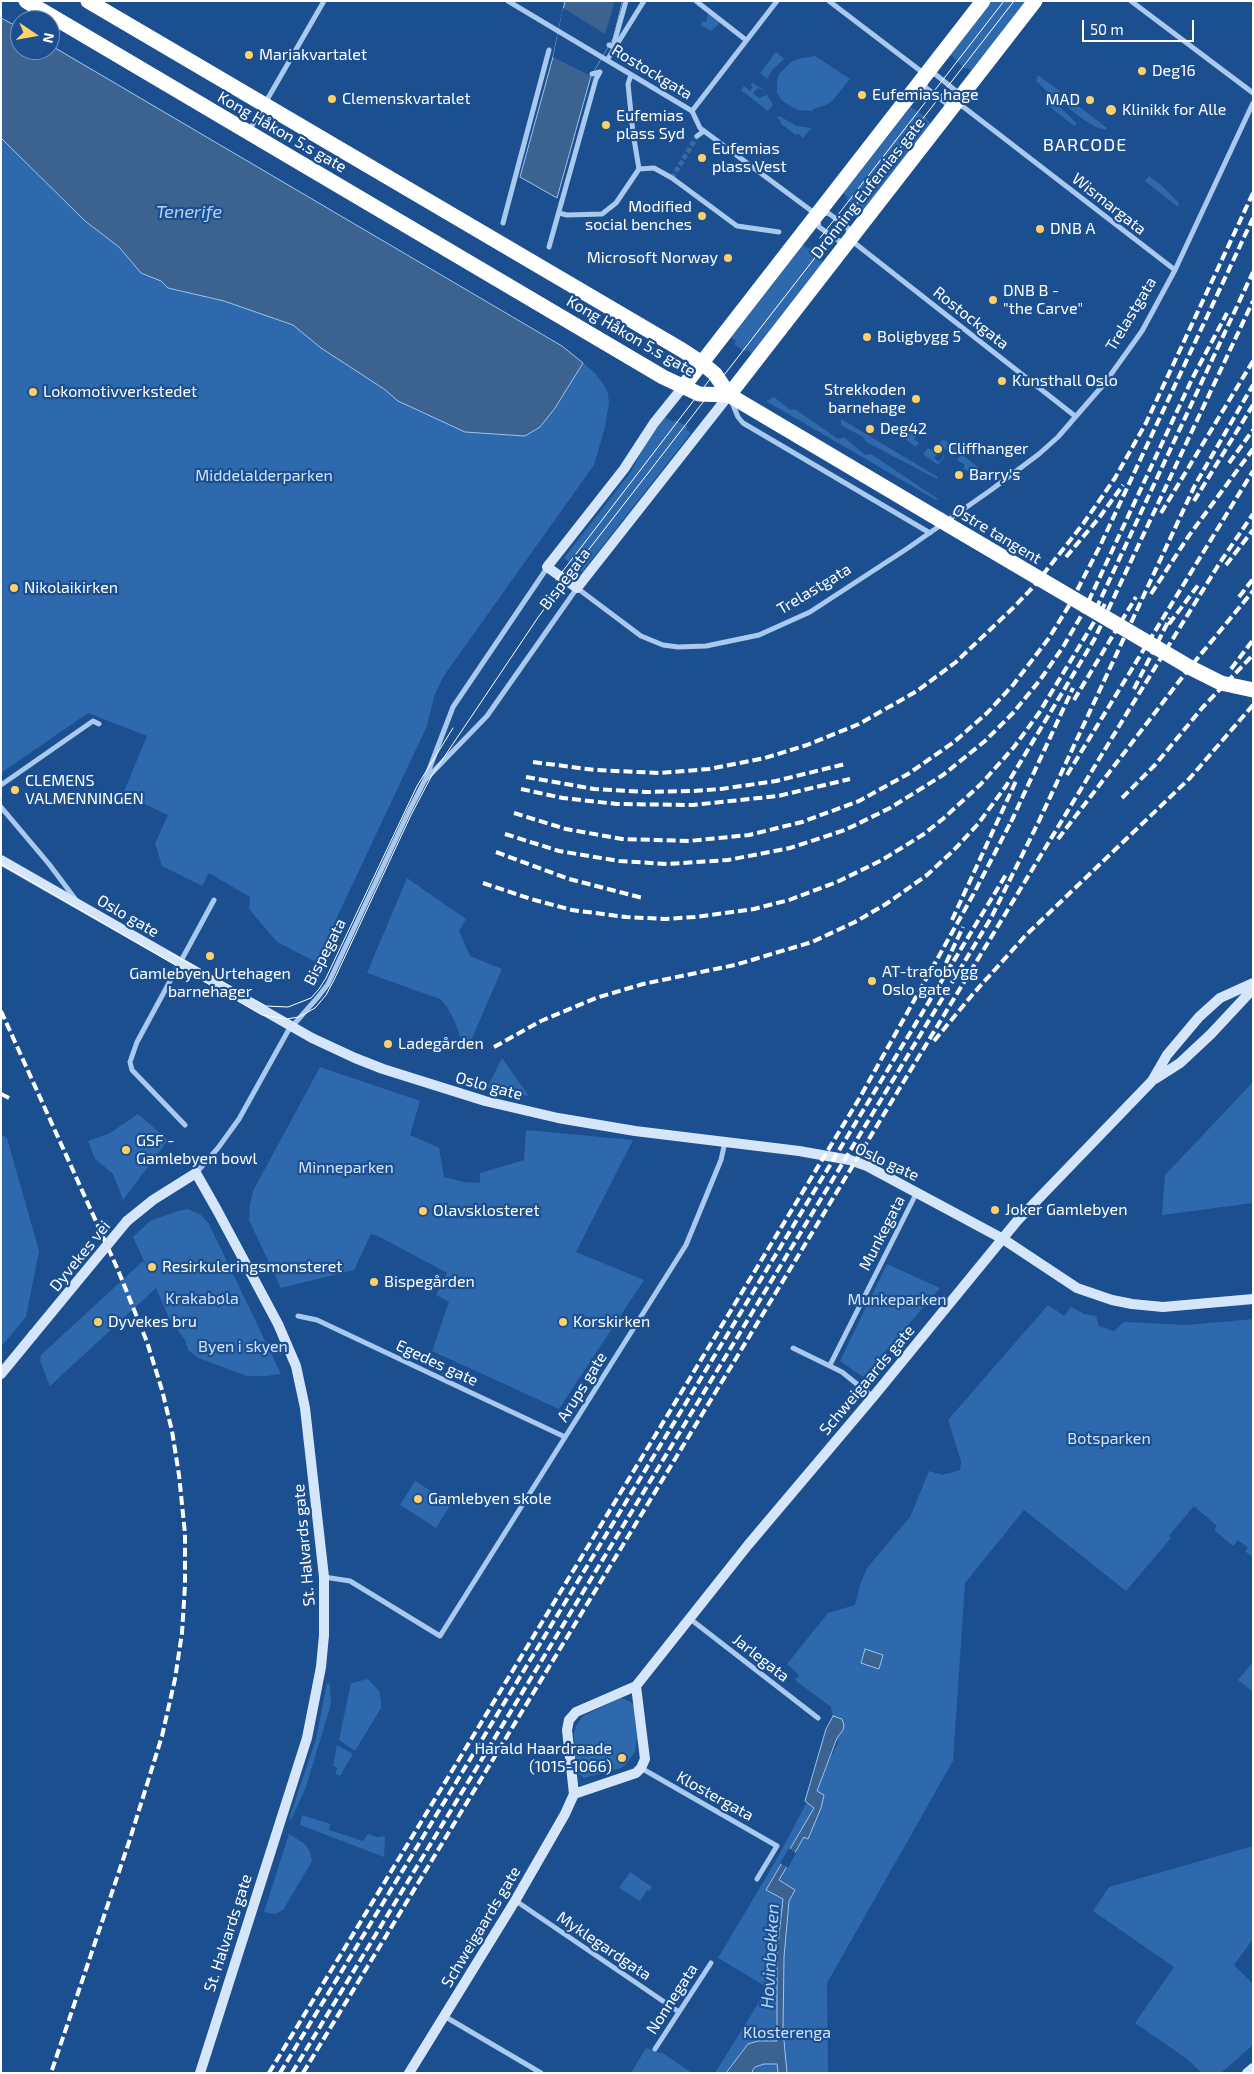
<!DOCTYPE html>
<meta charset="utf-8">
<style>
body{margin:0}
#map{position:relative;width:1254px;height:2074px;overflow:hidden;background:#1b4f8f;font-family:"Exo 2",sans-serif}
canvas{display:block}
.frame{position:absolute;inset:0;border:2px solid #fff;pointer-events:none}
.north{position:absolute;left:10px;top:10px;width:50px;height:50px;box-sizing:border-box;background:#1b4f8f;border:1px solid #7695bc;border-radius:50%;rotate:102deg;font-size:14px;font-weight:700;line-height:20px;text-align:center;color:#fff}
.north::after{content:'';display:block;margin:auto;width:18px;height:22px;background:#ffd166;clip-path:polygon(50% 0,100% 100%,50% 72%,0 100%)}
.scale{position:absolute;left:1082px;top:20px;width:112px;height:22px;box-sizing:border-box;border:2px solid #fff;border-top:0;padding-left:6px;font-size:15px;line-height:18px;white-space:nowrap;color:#fff;-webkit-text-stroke:4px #1b4f8f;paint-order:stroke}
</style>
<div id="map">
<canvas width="1254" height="2074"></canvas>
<div class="frame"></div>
<div class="north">N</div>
<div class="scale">50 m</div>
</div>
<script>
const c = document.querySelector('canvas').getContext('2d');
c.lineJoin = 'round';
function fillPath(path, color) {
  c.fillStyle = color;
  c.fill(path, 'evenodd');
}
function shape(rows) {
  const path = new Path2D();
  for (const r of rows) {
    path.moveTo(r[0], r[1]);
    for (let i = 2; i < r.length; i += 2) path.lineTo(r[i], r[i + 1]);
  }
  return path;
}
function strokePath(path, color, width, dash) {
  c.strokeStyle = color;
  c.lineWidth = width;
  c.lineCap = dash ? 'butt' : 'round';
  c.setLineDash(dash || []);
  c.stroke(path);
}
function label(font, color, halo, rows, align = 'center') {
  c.font = font + ' "Exo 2",sans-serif';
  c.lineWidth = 4.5;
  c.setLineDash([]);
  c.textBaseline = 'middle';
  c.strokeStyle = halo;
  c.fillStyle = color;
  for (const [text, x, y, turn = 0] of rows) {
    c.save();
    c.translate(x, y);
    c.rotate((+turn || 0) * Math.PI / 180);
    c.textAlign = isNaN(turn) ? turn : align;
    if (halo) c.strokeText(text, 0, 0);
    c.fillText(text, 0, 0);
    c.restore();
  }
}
fillPath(shape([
 [992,1,1026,1,972,71,967,68,965,69,951,55],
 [708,13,720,23,711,31,701,25,703,21,706,22],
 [1,18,20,28,20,50,50,50,50,44,89,67,562,346,595,373,606,388,608,394,609,403,605,427,594,465,443,677,434,697,427,726,316,962,277,942,249,909,250,897,209,873,202,886,162,866,155,843,168,815,123,794,147,736,88,713,1,773],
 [776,52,784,59,772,70,767,79,760,73],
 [815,56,850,79,833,100,826,105,813,109,813,111,798,110,785,103,780,98,777,92,777,81,779,74,791,62,802,58],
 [1038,75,1061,92,1051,95,1036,81],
 [752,82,766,92,758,88,753,93,759,98,767,95,773,105,768,111,741,90,744,86,750,91,753,87,751,85],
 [1068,98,1107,128,1105,130,1096,127,1084,120,1066,106],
 [1054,101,1077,124,1074,126,1045,103],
 [911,107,927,118,926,119,931,123,864,210,859,206,857,208,846,199,848,197,843,193],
 [779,116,797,126,811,128,803,138,798,133,796,135,780,123,781,121,777,118],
 [1149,176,1161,185,1179,203,1178,207,1145,181],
 [803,245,808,249,810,247,821,255,819,258,824,262,752,354,747,350,745,352,734,344,736,341,731,338],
 [774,397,790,410,795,409,838,439,844,437,865,455,871,454,938,499,936,500,766,401],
 [665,417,673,422,675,420,688,427,686,429,691,433,582,572,564,558,630,473,648,440],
 [841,419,938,477,937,479,866,442,863,437,841,425],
 [911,428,918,434,914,439,919,443,916,447,904,438],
 [943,439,957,449,953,454,938,445],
 [935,444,941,449,934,458,939,462,944,455,945,456,938,465,923,454,928,448,931,450],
 [961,454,978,467,972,474,963,468,965,465,957,460],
 [407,878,466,919,459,931,470,956,502,969,466,1052,455,1022,447,1007,440,999,367,973],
 [502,1058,521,1085,529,1096,487,1088],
 [320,1067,420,1101,410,1135,439,1148,444,1177,464,1182,480,1183,480,1173,524,1160,526,1130,633,1140,576,1252,644,1280,559,1409,432,1351,449,1302,436,1295,447,1273,378,1236,371,1234,354,1270,281,1288,249,1220,250,1204,253,1191],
 [1253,1082,1253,1203,1162,1215,1165,1175],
 [138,1114,168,1140,123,1200,113,1174,95,1159,88,1141,110,1133],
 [1,1135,7,1138,39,1251,26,1317,1,1347],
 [188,1209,201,1215,209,1224,281,1374,266,1376,247,1376,198,1358,188,1350,185,1340,168,1316,156,1288,50,1386,40,1361,41,1355,143,1261,147,1268,133,1237,150,1221,178,1211],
 [887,1264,940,1288,863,1377,840,1361],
 [1048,1305,1064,1316,1071,1307,1084,1314,1096,1316,1099,1326,1114,1331,1124,1322,1188,1325,1253,1319,1253,1556,1252,1557,1245,1551,1248,1548,1238,1540,1233,1546,1214,1530,1217,1526,1194,1506,1169,1536,1171,1538,1126,1591,1024,1510,965,1583,953,1761,827,1983,828,2073,715,2073,759,2002,770,1989,718,1958,778,1857,838,1743,831,1707,795,1680,799,1675,787,1664,828,1613,855,1605,860,1585,867,1568,910,1517,929,1471,942,1475,960,1470,961,1461,948,1420],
 [415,1481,451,1504,436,1528,400,1505],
 [1253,1662,1253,1692,1238,1680],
 [368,1679,379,1691,381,1700,381,1708,355,1751,339,1740,351,1683],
 [327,1683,330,1685,331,1704,306,1787,291,1820,289,1819,316,1739],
 [621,1698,631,1702,634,1707,637,1737,635,1752,626,1764,621,1768,584,1778,578,1773,576,1767,574,1734,576,1726,583,1716],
 [337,1745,353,1754,340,1776,336,1774,336,1770,338,1768,333,1766],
 [302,1815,330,1824,329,1830,363,1841,368,1834,377,1837,385,1836,384,1857,300,1825],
 [289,1834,305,1844,310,1852,312,1861,283,1910,275,1914,264,1912],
 [1253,1846,1253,1939,1234,1965,1253,1984,1253,2045,1221,2073,1202,2073,1187,2059,1135,2023,1174,1967,1093,1911,1109,1887],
 [630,1872,652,1887,650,1891,647,1890,640,1901,619,1888],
 [646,2048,664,2054,692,2073,631,2073]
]), '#2e69ad');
const water = shape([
 [565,1,622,1,613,38,591,76,557,198,520,177,553,57,565,1],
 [1,18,20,28,20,50,50,50,50,45,562,346,583,363,555,408,540,427,525,436,465,432,398,401,384,389,321,348,293,325,224,301,168,288,161,281,141,273,119,247,85,221,1,138,1,18],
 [865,1649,883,1655,879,1669,861,1663,865,1649],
 [833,1716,842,1719,844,1725,843,1730,837,1738,817,1791,824,1795,821,1808,808,1839,804,1837,779,1880,795,1890,789,1901,784,1957,783,2030,787,2073,778,2073,777,2064,764,2064,755,2067,752,2071,754,2073,726,2073,748,2044,758,2041,777,2041,777,1954,783,1899,766,1890,814,1808,805,1801,826,1729,833,1716]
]);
fillPath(water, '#3c6290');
strokePath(water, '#9cc4f0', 1);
fillPath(shape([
 [615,1,622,1,613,38,591,76,553,57,563,8,605,34],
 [789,1848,796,1853,788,1868,780,1863]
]), '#1b4f8f');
strokePath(shape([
 [672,178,697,136]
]), '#3d69a0', 5, [5, 2.5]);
strokePath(shape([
 [508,1,692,111,700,128,817,215,819,227,839,241,845,241],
 [696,1,746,40],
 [829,1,926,75,935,74,956,91,957,102,1175,270],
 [1131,1,1253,93],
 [609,45,613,47,626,1],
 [609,57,644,1],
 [631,75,628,84,633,133,639,169],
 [925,81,925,87,947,104,952,103],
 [692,111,777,1],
 [249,131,324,1],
 [697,136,704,131],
 [559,213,567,215,602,214,616,203,639,169,654,168,672,178,737,226,779,232],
 [823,214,828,213,842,223,848,228,849,234],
 [503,223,549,50],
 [852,241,1075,416],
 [549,247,596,79,600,72,592,74],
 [731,400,738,417,743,423,930,533],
 [425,780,487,716,577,588,641,636,663,645,678,647,706,646,759,635,810,612,908,548,991,490,1039,454,1058,437,1104,384,1142,331,1175,270,1253,103],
 [1,785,93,721,99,724],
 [1,807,49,864,76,900],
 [185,1125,132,1070,130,1062,137,1042,214,900],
 [196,1173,218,1148,239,1119,288,1031,318,997,328,984,408,813,425,780,453,707,547,568],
 [298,1316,317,1320,565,1437],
 [793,1348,842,1372,873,1397],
 [830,1365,917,1192],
 [324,1577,350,1581,440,1636,686,1245,721,1160,725,1142],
 [689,1618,818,1718],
 [641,1768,777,1846,757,1879],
 [516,1901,679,2012],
 [444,2016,541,2073],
 [655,2049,711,1963]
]), '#a9c9ee', 5);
strokePath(shape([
 [683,387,654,423,624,469,547,567,577,588,729,395],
 [1,860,312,1038,355,1058,383,1069,485,1101,558,1118,635,1131,799,1151,850,1160,867,1166,1003,1239,1077,1288,1112,1300,1132,1304,1163,1307,1253,1299],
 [1155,1079,1180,1063,1211,1034,1253,989],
 [127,1221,153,1200,196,1173,217,1210,278,1324,296,1366,305,1408,324,1577,324,1635,321,1667,307,1738,200,2073],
 [1,1374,33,1335],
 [636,1686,748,1545,873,1397,1017,1221,1152,1081,1167,1055,1199,1017,1220,998,1253,983],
 [574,1794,636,1773,641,1768,645,1759,636,1686],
 [574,1794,567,1730,569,1720,576,1712,636,1686],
 [409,2073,515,1901,565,1814,574,1794],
 [1247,2073,1253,2068]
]), '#d6e6fa', 10);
strokePath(shape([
 [26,1,663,377,699,394,729,395],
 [88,1,682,350,702,363,715,374,729,395,940,520],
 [683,387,983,1],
 [729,395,1035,1]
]), '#fff', 15);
strokePath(shape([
 [820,238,1004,1],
 [556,580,714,374],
 [1,864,262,1015,286,1019,299,1017,315,1008,326,995,334,980,411,815,432,775,539,616,576,566,1014,1],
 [168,952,266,1006,288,1007,311,998,319,989,326,978,417,786,453,728]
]), '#fff', 1);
strokePath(shape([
 [1229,463,1253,430],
 [1194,501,1253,405],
 [1161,513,1253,361],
 [1066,557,1099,518,1123,485],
 [1226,565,1253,530],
 [1151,594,1188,537,1253,449],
 [1239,597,1253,579],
 [1096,609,1253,272],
 [1169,624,1199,584],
 [1231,669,1253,640],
 [1134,689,1170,618],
 [1074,700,1136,597],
 [533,762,595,770,659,773,709,769,765,758,807,745,859,724,917,691,956,662,1013,608,1034,586,1083,524,1115,478,1146,423,1253,193],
 [1067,775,1253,471],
 [526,777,594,789,645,792,693,791,721,789,776,781,845,764],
 [521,789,563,798,617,804,693,805,778,796,850,779],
 [1122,798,1155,765,1203,707,1253,655],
 [514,813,566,829,622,839,689,841,749,835,802,822,859,801,908,774,954,742,987,713,1013,685,1049,638,1070,604,1100,546,1253,218],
 [1011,822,1073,688],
 [505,834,559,851,619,861,667,864,728,860,790,848,845,830,890,808,943,775,985,741,1013,713,1040,680,1063,647,1084,611,1192,379,1227,313],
 [1058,839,1187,671,1253,591],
 [496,852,569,879,643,898],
 [483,883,531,899,572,910,626,917,665,919,695,917,754,909,789,900,837,882,882,860,924,834,944,818,981,784,1014,747,1039,713,1105,604],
 [952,920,1016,781],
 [946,963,963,927],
 [1,1011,118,1270,147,1342,162,1390,172,1431,179,1475,185,1534,185,1585,182,1633,175,1679,162,1736,130,1839,51,2073],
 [934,1041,973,994,1026,935,1190,778,1253,705],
 [494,1047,541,1021,596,998,643,984,735,965,812,942,857,921,886,904,927,875,953,851,978,824,1006,786,1094,640,1253,301],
 [1,1094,11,1099],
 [269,2073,859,1099,973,895,1014,816],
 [280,2073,1007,873],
 [292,2073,991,918,1039,821,1195,485,1253,385],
 [303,2073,1124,718,1219,564,1253,514]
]), '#fff', 4, [9, 4]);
strokePath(shape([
 [33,1335,127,1221]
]), '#d6e6fa', 10);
strokePath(shape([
 [940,520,1191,668,1221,683,1253,690]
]), '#fff', 15);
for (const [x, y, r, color] of [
 [249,55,5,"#ffd166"],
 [1142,71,5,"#ffd166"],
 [862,95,5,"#ffd166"],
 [332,99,5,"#ffd166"],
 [1090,100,5,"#ffd166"],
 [1111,110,6,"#ffd166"],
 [606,125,5,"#ffd166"],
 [702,158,5,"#ffd166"],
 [702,216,5,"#ffd166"],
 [1040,229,5,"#ffd166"],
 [728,258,5,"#ffd166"],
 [993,300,5,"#ffd166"],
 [867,337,5,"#ffd166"],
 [1002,381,5,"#ffd166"],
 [33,392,5,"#ffd166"],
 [916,399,5,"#ffd166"],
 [870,429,5,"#ffd166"],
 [938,449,5,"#ffd166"],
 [959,475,5,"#ffd166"],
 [14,588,5,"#ffd166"],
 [15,790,5,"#ffd166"],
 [210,956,5,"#ffd166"],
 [872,981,5,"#ffd166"],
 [388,1044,5,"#ffd166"],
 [126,1150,5,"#ffd166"],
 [995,1210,5,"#ffd166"],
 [423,1211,5,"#ffd166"],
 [152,1267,5,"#ffd166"],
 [374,1282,5,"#ffd166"],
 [98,1322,5,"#ffd166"],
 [563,1322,5,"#ffd166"],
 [418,1499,5,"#ffd166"],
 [622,1758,5,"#ffd166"]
]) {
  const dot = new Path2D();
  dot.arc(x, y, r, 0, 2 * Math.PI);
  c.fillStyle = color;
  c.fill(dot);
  strokePath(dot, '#1b4f8f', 2);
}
label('16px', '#fff', '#1b4f8f', [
 ["Mariakvartalet",259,55],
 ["Deg16",1152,71],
 ["Eufemias hage",872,95],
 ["Clemenskvartalet",342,99],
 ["MAD",1080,100,"right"],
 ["Klinikk for Alle",1122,110],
 ["Eufemias",616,116],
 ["plass Syd",616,134],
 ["Eufemias",712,149],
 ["plass Vest",712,167],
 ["Modified",692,207,"right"],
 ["social benches",692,225,"right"],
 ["DNB A",1050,229],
 ["Microsoft Norway",718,258,"right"],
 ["DNB B -",1003,291],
 ["\"the Carve\"",1003,309],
 ["Boligbygg 5",877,337],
 ["Kunsthall Oslo",1012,381],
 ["Strekkoden",906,390,"right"],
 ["barnehage",906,408,"right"],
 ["Lokomotivverkstedet",43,392],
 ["Deg42",880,429],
 ["Cliffhanger",948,449],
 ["Barry's",969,475],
 ["Nikolaikirken",24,588],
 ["CLEMENS",25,781],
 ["VALMENNINGEN",25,799],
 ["AT-trafobygg",882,972],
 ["Oslo gate",882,990],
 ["Gamlebyen Urtehagen",210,974,"center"],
 ["barnehager",210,992,"center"],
 ["Ladegården",398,1044],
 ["GSF -",136,1141],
 ["Gamlebyen bowl",136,1159],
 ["Joker Gamlebyen",1005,1210],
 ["Olavsklosteret",433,1211],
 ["Resirkuleringsmonsteret",162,1267],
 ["Bispegården",384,1282],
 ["Dyvekes bru",108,1322],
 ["Korskirken",573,1322],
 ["Gamlebyen skole",428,1499],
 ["Harald Haardraade",612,1749,"right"],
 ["(1015-1066)",612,1767,"right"]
], 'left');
label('16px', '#fff', '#1b4f8f', [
 ["Rostockgata",652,72,31],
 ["Kong Håkon 5.s gate",282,132,30],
 ["Dronning Eufemias gate",868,188,-52],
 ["Wismargata",1109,204,38],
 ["Trelastgata",1131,314,-59],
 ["Rostockgata",971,318,38],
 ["Kong Håkon 5.s gate",631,336,30],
 ["Østre tangent",997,534,31],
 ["Bispegata",565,579,-53],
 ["Trelastgata",814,589,-31],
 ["Oslo gate",128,916,30],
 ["Bispegata",325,952,-63],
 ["Oslo gate",489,1086,15],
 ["Oslo gate",887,1162,25],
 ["Munkegata",882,1233,-63],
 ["Dyvekes vei",80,1256,-51],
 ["Egedes gate",437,1363,25],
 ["Schweigaards gate",867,1380,-50],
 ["Arups gate",582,1387,-58],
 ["St. Halvards gate",304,1545,-95],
 ["Jarlegata",761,1658,38],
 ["Klostergata",715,1796,29],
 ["Schweigaards gate",481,1927,-59],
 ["St. Halvards gate",228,1933,-72],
 ["Myklegardgata",604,1946,34],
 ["Nonnegata",672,1999,-57]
]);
label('16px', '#cfe3fa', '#1b4f8f', [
 ["Middelalderparken",264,476],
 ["Minneparken",346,1168],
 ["Krakabøla",202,1299],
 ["Munkeparken",897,1300],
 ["Byen i skyen",243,1347],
 ["Botsparken",1109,1439],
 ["Klosterenga",787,2033]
]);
c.letterSpacing = '1px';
label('18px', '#fff', '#1b4f8f', [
 ["BARCODE",1085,145]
]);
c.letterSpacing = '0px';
label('italic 18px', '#b5d3f5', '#1b4f8f', [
 ["Tenerife",189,212],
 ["Hovinbekken",770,1956,-87]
]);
</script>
